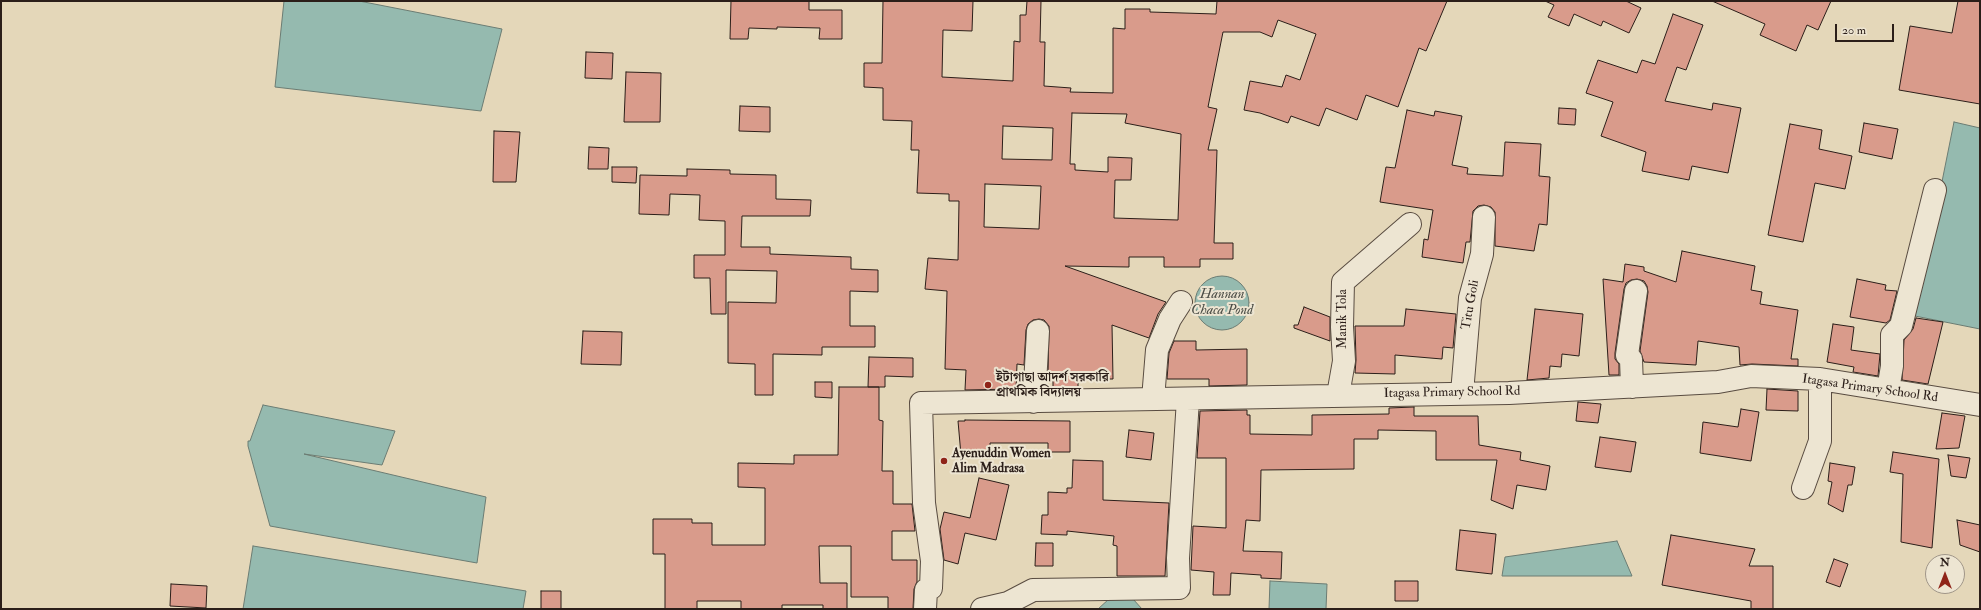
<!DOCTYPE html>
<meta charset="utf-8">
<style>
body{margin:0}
#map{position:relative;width:1981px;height:610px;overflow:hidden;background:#e4d7b9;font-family:"IM FELL Double Pica",serif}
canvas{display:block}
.frame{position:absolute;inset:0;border:2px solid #2b1e19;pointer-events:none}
.north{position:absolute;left:1925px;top:554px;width:40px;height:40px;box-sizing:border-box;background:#ede5d2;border:1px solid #9f9588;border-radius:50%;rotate:0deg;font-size:11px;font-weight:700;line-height:16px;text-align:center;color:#2b1e19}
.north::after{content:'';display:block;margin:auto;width:14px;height:18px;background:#8f2418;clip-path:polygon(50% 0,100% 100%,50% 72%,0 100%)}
.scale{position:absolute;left:1835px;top:24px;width:59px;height:18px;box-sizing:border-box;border:2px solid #2b1e19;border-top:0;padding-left:5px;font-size:12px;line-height:14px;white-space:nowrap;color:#2b1e19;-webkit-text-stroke:3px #ede5d2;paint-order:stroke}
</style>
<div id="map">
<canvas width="1981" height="610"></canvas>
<div class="frame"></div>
<div class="north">N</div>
<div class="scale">20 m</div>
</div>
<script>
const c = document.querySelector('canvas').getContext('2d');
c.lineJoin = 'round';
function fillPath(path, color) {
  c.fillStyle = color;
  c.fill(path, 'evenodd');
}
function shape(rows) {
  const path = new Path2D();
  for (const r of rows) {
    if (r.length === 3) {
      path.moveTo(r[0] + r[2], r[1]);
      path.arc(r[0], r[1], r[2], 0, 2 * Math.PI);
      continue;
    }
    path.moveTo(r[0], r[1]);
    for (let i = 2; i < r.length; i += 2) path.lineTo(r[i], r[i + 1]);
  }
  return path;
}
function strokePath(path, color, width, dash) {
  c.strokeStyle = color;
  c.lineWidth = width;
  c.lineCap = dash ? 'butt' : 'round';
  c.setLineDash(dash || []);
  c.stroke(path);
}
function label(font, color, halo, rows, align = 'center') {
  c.font = font + ' "IM FELL Double Pica","Noto Serif Bengali",serif';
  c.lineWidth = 4;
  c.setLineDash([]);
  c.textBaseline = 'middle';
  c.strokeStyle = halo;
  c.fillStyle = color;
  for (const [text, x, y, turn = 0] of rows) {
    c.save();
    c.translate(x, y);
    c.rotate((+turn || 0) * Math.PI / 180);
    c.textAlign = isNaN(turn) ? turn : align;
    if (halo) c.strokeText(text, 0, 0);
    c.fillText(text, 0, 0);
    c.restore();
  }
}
const water = shape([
 [284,1,359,1,502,29,481,111,275,87,284,1],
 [1954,122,1980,128,1980,329,1915,316,1954,122],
 [1222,303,27],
 [263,405,395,431,382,465,304,454,486,497,477,563,270,526,248,446,248,441,250,441,263,405],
 [1617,541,1632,576,1502,576,1505,557,1617,541],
 [253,546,526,591,523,609,243,609,253,546],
 [1270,581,1327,584,1326,609,1269,609,1270,581],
 [1109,599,1133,599,1142,609,1098,609,1109,599]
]);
fillPath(water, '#95baaf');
strokePath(water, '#6b7c73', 1);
const building = shape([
 [731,1,809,1,809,10,842,10,842,39,819,39,820,28,777,27,777,29,749,28,748,39,730,39,731,1],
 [883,1,973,1,972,31,943,30,942,77,1013,81,1014,41,1020,42,1020,15,1026,15,1027,1,1041,1,1040,42,1045,42,1044,86,1071,88,1070,92,1113,93,1113,28,1125,29,1125,9,1150,9,1150,12,1216,14,1217,1,1447,1,1426,51,1419,48,1398,107,1366,95,1357,120,1326,108,1319,126,1291,116,1288,123,1260,113,1244,110,1250,81,1282,87,1286,75,1300,80,1316,34,1278,20,1272,37,1260,32,1223,32,1208,107,1217,109,1208,150,1217,150,1214,243,1233,243,1233,259,1200,259,1200,267,1164,267,1164,257,1129,257,1129,267,1065,266,1166,302,1158,314,1149,338,1112,325,1113,379,1078,379,1078,388,1053,388,1053,373,1048,373,1049,326,1044,320,1039,319,1033,320,1028,324,1026,330,1024,365,1017,364,1016,389,965,390,966,370,945,369,947,291,925,289,928,258,958,260,959,201,949,201,949,194,917,193,919,150,911,150,912,121,883,120,883,88,864,87,864,63,882,63,883,1],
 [1072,113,1127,114,1125,123,1181,134,1178,220,1114,218,1115,180,1131,180,1132,158,1108,157,1108,172,1075,170,1075,164,1070,164,1072,113],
 [1003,126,1053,128,1052,160,1002,159,1003,126],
 [985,184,1041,186,1039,229,984,227,985,184],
 [1545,1,1626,1,1641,8,1629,33,1603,21,1601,26,1574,14,1569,26,1548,17,1554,5,1545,1],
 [1712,1,1831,1,1818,30,1807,25,1796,51,1760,35,1765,24,1712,1],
 [1958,1,1980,1,1980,104,1899,90,1910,26,1952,33,1958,1],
 [1673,14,1703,25,1686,70,1677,67,1665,101,1712,110,1713,103,1741,108,1728,173,1692,166,1689,180,1642,171,1646,152,1601,136,1613,102,1586,93,1598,60,1637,73,1642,60,1655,64,1673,14],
 [586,52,613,53,612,79,585,78,586,52],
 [626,72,661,73,660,122,624,122,626,72],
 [740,106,770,107,770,132,739,131,740,106],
 [1559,108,1576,109,1575,125,1558,124,1559,108],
 [1407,110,1434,116,1435,111,1462,116,1452,165,1468,168,1467,174,1503,176,1505,142,1541,144,1539,176,1550,177,1547,225,1539,224,1534,251,1495,246,1495,212,1491,207,1484,205,1478,206,1473,211,1470,242,1466,242,1463,263,1422,257,1424,239,1428,240,1433,210,1380,202,1386,167,1395,168,1407,110],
 [1864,123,1898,129,1892,159,1859,152,1864,123],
 [1790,124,1822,130,1819,149,1852,156,1845,189,1815,183,1803,242,1768,235,1790,124],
 [494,131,520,132,516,182,493,182,494,131],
 [589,147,609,148,608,169,588,169,589,147],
 [612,167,637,167,636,183,612,182,612,167],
 [687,169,730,170,730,174,776,175,776,199,811,200,810,216,742,216,741,247,770,247,770,254,851,257,851,269,878,270,878,292,850,291,850,326,875,326,875,347,822,347,822,355,773,354,773,395,755,395,755,364,728,363,728,302,776,303,777,271,726,270,726,314,711,314,710,278,694,278,694,255,725,255,725,221,699,220,700,195,670,194,669,215,639,214,640,175,687,176,687,169],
 [1682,251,1755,266,1751,290,1762,292,1760,304,1798,310,1791,359,1798,359,1798,366,1752,364,1740,365,1739,347,1698,341,1696,365,1644,362,1640,351,1648,292,1647,286,1644,281,1637,279,1631,280,1626,283,1624,289,1615,353,1615,359,1619,364,1619,375,1609,375,1603,279,1623,282,1625,264,1644,267,1644,271,1676,282,1682,251],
 [1857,279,1886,285,1885,290,1897,291,1890,320,1886,323,1850,317,1857,279],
 [1304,307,1330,317,1330,341,1294,328,1294,325,1298,325,1304,307],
 [1406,309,1456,314,1453,348,1443,347,1442,359,1395,355,1395,374,1355,373,1356,360,1355,326,1404,326,1406,309],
 [1535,309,1583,314,1579,356,1562,354,1561,367,1550,366,1549,378,1527,380,1535,309],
 [1916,318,1943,322,1928,384,1902,380,1904,340,1913,329,1916,318],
 [1833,324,1854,327,1851,350,1880,354,1878,376,1853,372,1854,367,1827,362,1833,324],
 [583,331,622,332,621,365,581,364,583,331],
 [1174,341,1196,341,1196,350,1247,349,1247,385,1209,386,1209,379,1167,379,1169,353,1174,341],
 [869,357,913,358,913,377,885,376,885,387,868,387,869,357],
 [815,382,832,382,832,398,815,397,815,382],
 [839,387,879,387,879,420,883,421,882,471,893,471,893,504,912,504,915,531,892,531,892,560,917,560,917,582,914,589,913,609,888,609,888,597,851,597,851,546,819,546,820,583,847,583,847,609,823,609,823,605,782,605,782,609,741,609,741,601,697,601,697,609,665,609,665,554,653,554,653,519,692,519,692,523,712,523,712,545,765,545,765,488,738,487,738,463,794,464,794,455,838,455,839,387],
 [1767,389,1798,391,1798,411,1766,410,1767,389],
 [1578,402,1601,404,1598,423,1576,421,1578,402],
 [1414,407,1414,416,1478,416,1479,445,1521,452,1520,460,1550,466,1546,490,1517,485,1513,509,1491,500,1497,460,1436,460,1436,431,1378,430,1378,439,1354,439,1354,469,1261,470,1260,521,1246,520,1243,551,1282,552,1281,579,1261,578,1261,575,1231,573,1230,595,1213,595,1214,572,1191,570,1193,526,1226,528,1226,458,1197,458,1200,411,1247,410,1247,415,1250,415,1250,434,1312,435,1312,415,1389,414,1389,408,1414,407],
 [1741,409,1759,412,1751,461,1700,453,1703,422,1738,427,1741,409],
 [1942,413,1965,416,1959,448,1936,449,1942,413],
 [965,420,1070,421,1070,452,1048,452,1048,443,990,443,990,455,961,455,958,421,965,421,965,420],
 [1129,430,1154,433,1151,460,1126,457,1129,430],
 [1600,437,1636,442,1631,472,1595,467,1600,437],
 [1893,452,1939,459,1932,548,1901,542,1903,474,1890,472,1893,452],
 [1948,455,1970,458,1966,478,1951,476,1948,455],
 [1073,460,1103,461,1103,500,1169,503,1165,576,1117,576,1117,546,1113,545,1114,536,1067,531,1067,535,1041,534,1042,515,1048,515,1048,492,1067,493,1067,488,1072,488,1073,460],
 [1830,463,1855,467,1852,485,1848,485,1843,512,1828,504,1832,482,1828,481,1830,463],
 [979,478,1009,485,996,540,965,533,958,564,944,560,940,529,944,512,970,518,979,478],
 [1957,520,1980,525,1980,552,1960,545,1957,520],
 [1460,530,1496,534,1492,574,1456,570,1460,530],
 [1671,535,1755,549,1749,566,1773,566,1773,609,1751,609,1751,601,1662,585,1671,535],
 [1036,543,1053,543,1053,566,1035,566,1036,543],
 [1834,559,1848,564,1840,587,1826,582,1834,559],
 [1395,581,1418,581,1418,601,1395,601,1395,581],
 [171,584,207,586,206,608,170,606,171,584],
 [541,591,561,591,561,609,541,609,541,591]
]);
fillPath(building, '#d99b8b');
strokePath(building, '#2b1e19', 1);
const tertiary = shape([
 [1632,387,1631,359,1627,355,1636,291],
 [1888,390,1892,366,1892,335,1901,326,1935,190],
 [1462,393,1470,298,1482,254,1484,217],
 [1338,395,1344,361,1342,327,1343,282,1410,224],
 [1153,399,1157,350,1170,319,1181,302],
 [1034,402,1038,331],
 [1803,488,1820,441,1820,379],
 [925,609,926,590,931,588,932,561,924,503,921,403,1509,393,1718,382,1751,376,1820,379,1980,405],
 [982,609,1008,603,1033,590,1179,588,1178,558,1188,399]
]);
strokePath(tertiary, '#594c41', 24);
strokePath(tertiary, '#ede5d2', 22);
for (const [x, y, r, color] of [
 [988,385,4,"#8f2418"],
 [944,461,4,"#8f2418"]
]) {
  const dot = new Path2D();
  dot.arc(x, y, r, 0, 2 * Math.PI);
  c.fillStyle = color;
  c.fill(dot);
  strokePath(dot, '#ede5d2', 1.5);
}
label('13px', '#2b1e19', '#ede5d2', [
 ["Titu Goli",1471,305,-80],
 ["Manik Tola",1343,319,-90],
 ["Itagasa Primary School Rd",1870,389,8],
 ["Itagasa Primary School Rd",1452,393,-1]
]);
label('bold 13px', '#2b1e19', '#ede5d2', [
 ["ইটাগাছা আদর্শ সরকারি",996,378],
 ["প্রাথমিক বিদ্যালয়",996,393],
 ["Ayenuddin Women",952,454],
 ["Alim Madrasa",952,469]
], 'left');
label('italic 14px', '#4b4d46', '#ede5d2', [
 ["Hannan",1222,295],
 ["Chaca Pond",1222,311]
]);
</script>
